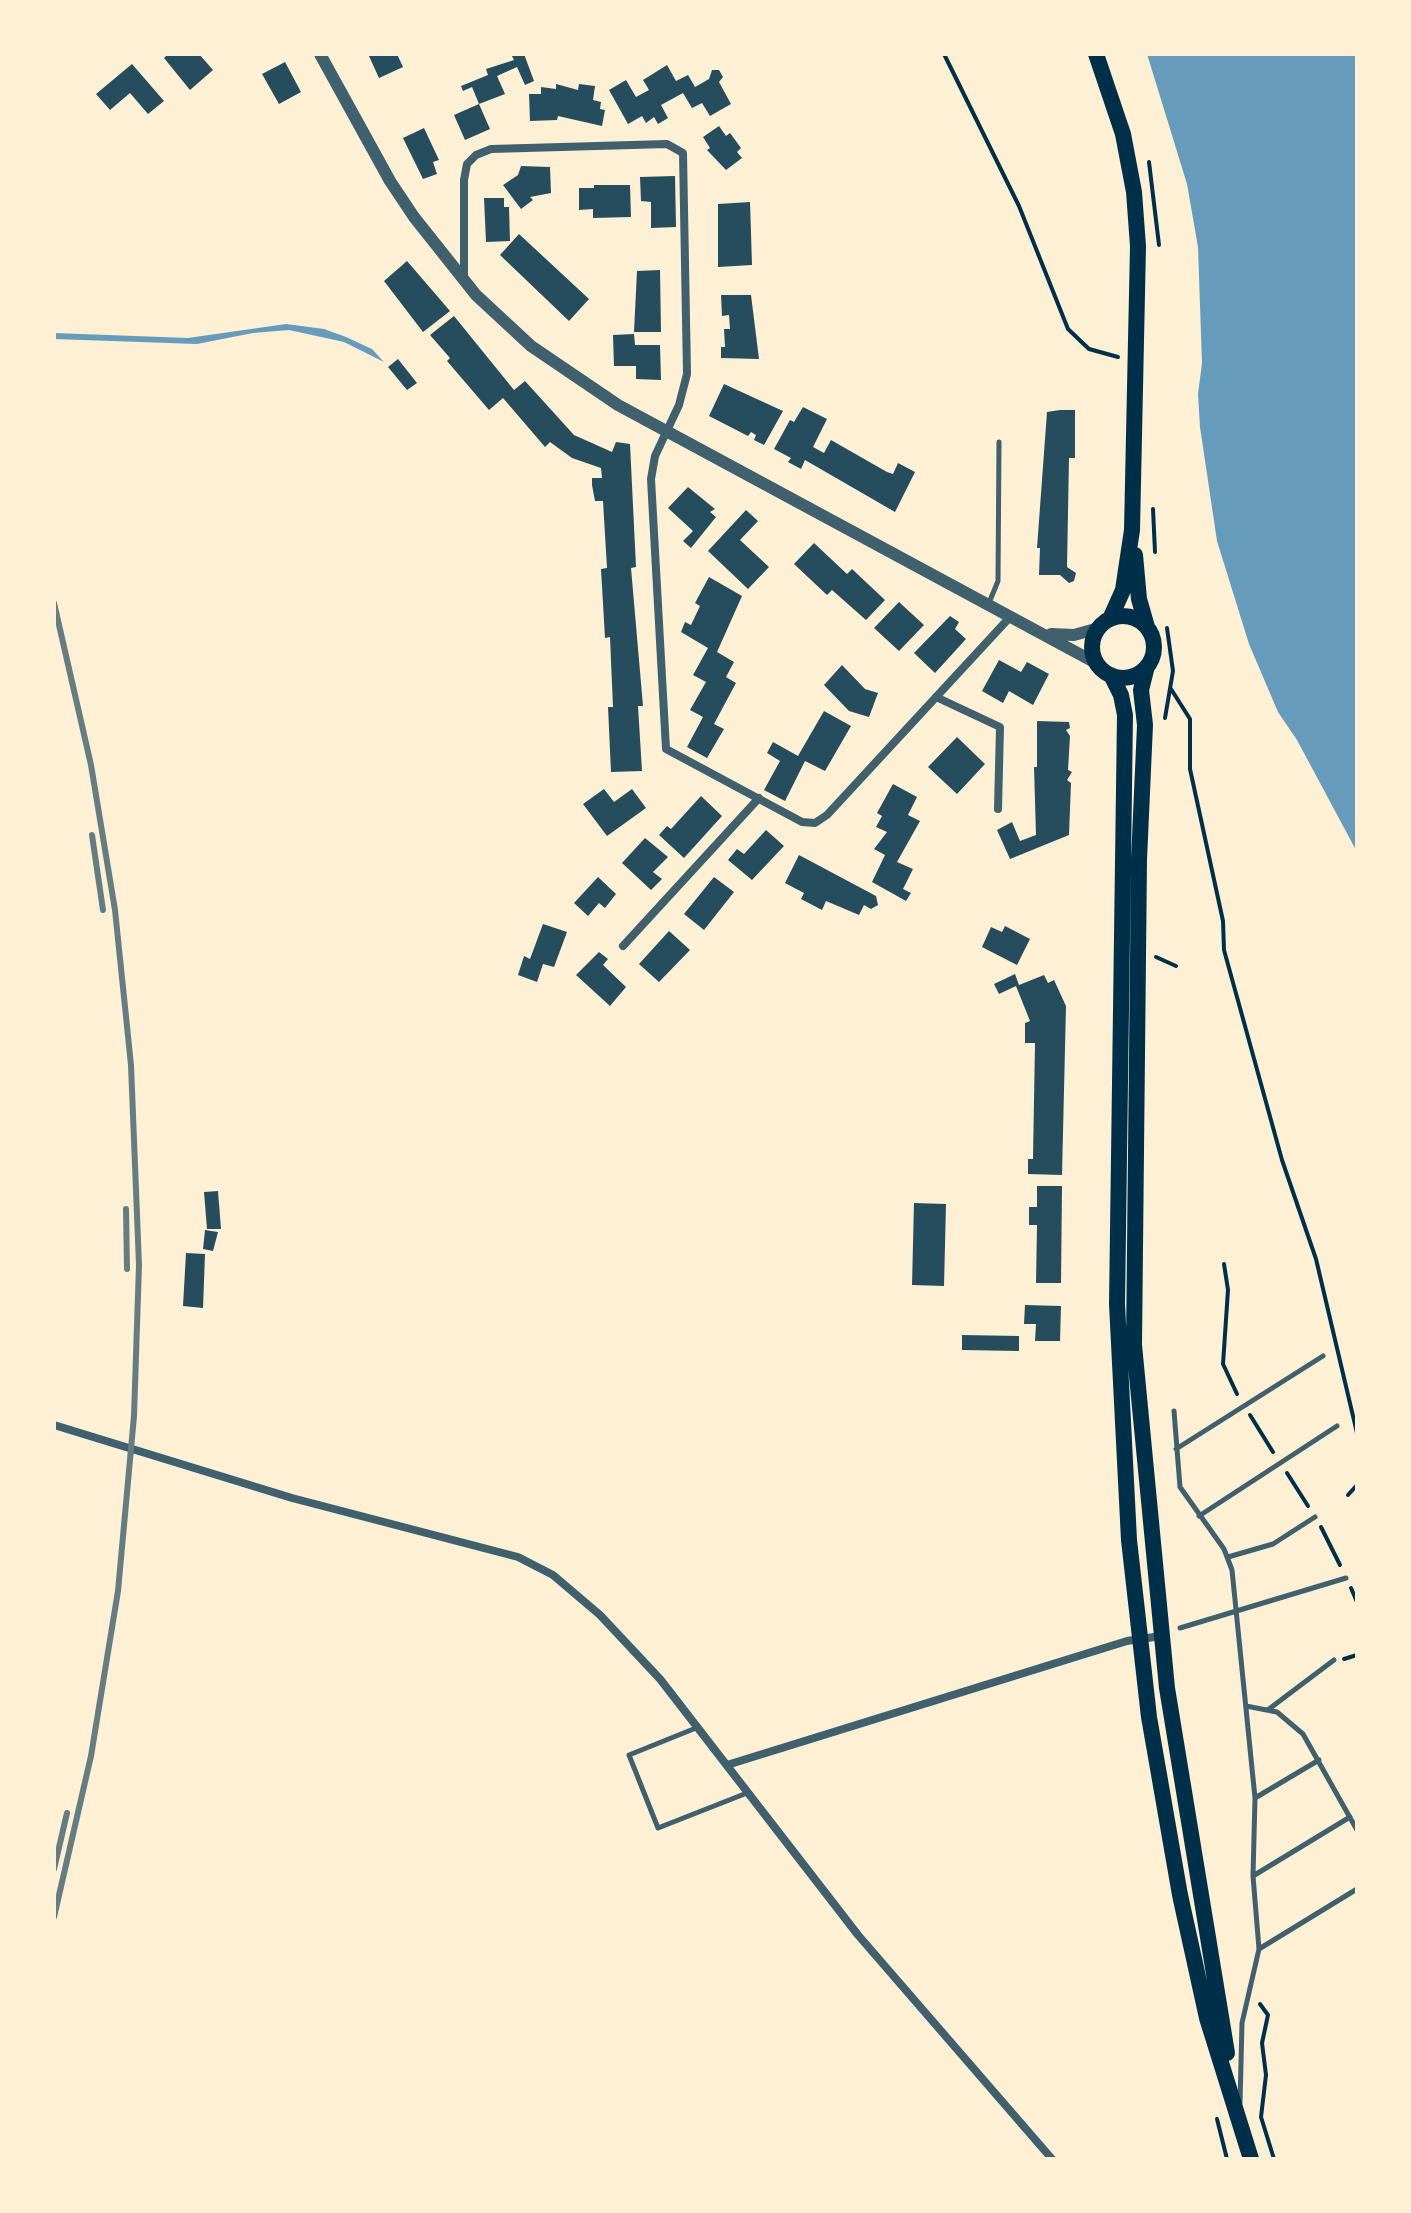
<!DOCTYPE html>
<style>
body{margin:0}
#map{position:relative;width:1411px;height:2213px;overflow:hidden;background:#fdf0d5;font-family:Raleway,sans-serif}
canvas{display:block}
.frame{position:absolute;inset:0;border:56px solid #fdf0d5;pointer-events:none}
</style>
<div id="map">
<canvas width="1411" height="2213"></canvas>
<div class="frame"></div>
</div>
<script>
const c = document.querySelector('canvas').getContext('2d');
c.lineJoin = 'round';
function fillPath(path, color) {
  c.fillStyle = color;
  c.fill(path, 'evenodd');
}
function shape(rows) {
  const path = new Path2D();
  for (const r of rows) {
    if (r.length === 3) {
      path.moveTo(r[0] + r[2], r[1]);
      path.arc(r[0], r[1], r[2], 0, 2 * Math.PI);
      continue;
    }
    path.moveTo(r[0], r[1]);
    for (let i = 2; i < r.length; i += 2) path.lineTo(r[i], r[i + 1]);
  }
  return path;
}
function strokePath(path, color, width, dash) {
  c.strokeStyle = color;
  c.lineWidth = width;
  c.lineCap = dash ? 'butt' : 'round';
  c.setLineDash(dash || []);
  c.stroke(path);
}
fillPath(shape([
 [1147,54,1357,54,1357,852,1297,740,1278,712,1249,644,1217,541,1200,427,1198,394,1202,363,1198,247,1187,184],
 [286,324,324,329,346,337,372,349,384,362,344,342,289,330,253,333,197,344,54,339,54,333,188,338]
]), '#669bbc');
fillPath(shape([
 [168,54,199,54,213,70,190,90,164,58],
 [368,54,397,54,403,67,379,78],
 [511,54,524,54,534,81,525,85,517,67,497,76,505,94,479,104,472,87,463,91,461,86,488,75,486,69,514,60],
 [285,62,301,92,279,104,262,74],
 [132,64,164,101,148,114,130,93,110,110,96,94],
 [667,65,676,81,688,75,695,87,709,79,712,70,719,70,723,77,719,82,731,104,710,116,702,103,692,108,683,93,661,105,668,118,658,124,654,117,646,123,642,116,628,124,609,90,626,80,636,97,649,90,643,80],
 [556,84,578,90,579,84,595,86,593,100,601,102,600,109,605,110,602,126,558,116,557,120,530,121,529,94,541,94,541,87,556,89],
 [479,104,490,129,465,140,454,115],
 [719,126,726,136,730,133,741,148,737,152,742,158,726,170,707,150,710,148,703,137],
 [424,128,439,160,433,162,437,174,423,179,403,138],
 [521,166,550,167,551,193,530,197,533,200,521,209,503,185,518,175],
 [675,176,676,227,651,228,651,202,641,201,640,177],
 [594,185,630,185,631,217,593,218,593,209,579,210,579,188,594,188],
 [484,198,504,198,504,207,509,207,510,241,486,242],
 [750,202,752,265,718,267,718,204],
 [519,234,589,299,569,321,500,255],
 [407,261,450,311,423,332,384,281],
 [660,270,661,332,634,332,637,271],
 [721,295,751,295,759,359,721,358,721,347,725,347,724,329,730,329,729,315,722,316],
 [454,316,514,390,525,381,574,435,612,452,616,442,630,444,636,567,631,568,643,706,638,706,642,771,611,772,608,707,613,707,611,661,610,637,605,638,601,569,607,568,603,501,595,501,592,485,592,478,602,478,601,468,572,458,550,442,545,447,503,398,489,410,447,361,450,358,430,335],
 [634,334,635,345,660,345,661,380,636,379,636,366,614,366,613,335],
 [398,359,417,383,407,390,388,367],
 [724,384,783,411,764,445,754,440,756,435,751,432,748,436,709,416],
 [803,407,827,419,813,447,824,453,831,440,887,472,893,474,898,463,915,472,895,512,805,460,801,469,788,462,791,458,774,449,790,420,794,422],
 [1060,410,1075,410,1075,458,1069,458,1067,567,1076,573,1074,581,1069,583,1060,575,1039,575,1040,548,1037,548,1047,412],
 [688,487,715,509,710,512,716,517,691,548,683,541,693,531,668,508],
 [746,510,758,521,740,540,769,567,748,589,708,551],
 [814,543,847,574,852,569,885,600,866,620,832,590,827,595,794,564],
 [709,577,742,596,717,652,734,662,726,677,736,683,714,724,724,729,707,758,687,747,703,717,690,710,706,682,693,675,708,648,681,632,685,622,691,625,700,606,695,603],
 [899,602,924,625,899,651,874,628],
 [950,616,959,622,955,629,966,639,935,673,914,653],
 [999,660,1021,672,1027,662,1049,674,1033,705,1009,691,1003,703,982,691],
 [842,665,865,689,878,693,869,717,849,711,824,685],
 [824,711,851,726,825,771,805,761,785,801,764,790,780,761,767,753,773,742,798,756],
 [1037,721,1069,722,1070,728,1066,730,1070,736,1068,770,1072,772,1067,780,1071,783,1069,835,1010,859,997,830,1012,822,1020,841,1036,835,1034,767,1037,767],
 [957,737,985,764,957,794,928,767],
 [893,784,917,797,908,815,920,821,897,862,913,869,903,889,911,893,906,901,872,882,885,855,874,849,887,832,876,827,882,816,877,813],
 [604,789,614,802,632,789,646,808,607,836,583,804],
 [701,796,722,816,684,858,659,835,667,826,671,829],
 [766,830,784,846,752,880,728,860,737,849,744,854],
 [645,838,668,857,653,872,662,879,651,890,622,863],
 [799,855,876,896,878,905,871,909,864,905,859,915,826,901,822,910,801,899,804,893,785,883],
 [598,877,616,894,605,908,599,903,588,916,574,903],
 [714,877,734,892,704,930,684,914],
 [543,924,567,932,554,967,543,964,537,982,518,975,524,956,530,959],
 [1005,926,1030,939,1017,965,982,947,991,927,1002,932],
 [669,931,690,950,659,982,639,964],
 [599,952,608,959,603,965,626,987,610,1006,576,975],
 [1015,974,1019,985,1044,975,1048,983,1054,980,1066,1006,1062,1175,1028,1174,1028,1159,1033,1159,1035,1043,1025,1043,1025,1023,1030,1021,1016,986,999,994,994,984],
 [1037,1186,1062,1186,1061,1283,1036,1283,1037,1225,1029,1225,1029,1207,1037,1207],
 [218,1191,221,1229,207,1229,204,1192],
 [914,1203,946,1204,944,1286,912,1285],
 [205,1230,218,1232,213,1251,203,1249],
 [186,1253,205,1254,203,1308,183,1306],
 [1025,1305,1061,1306,1060,1341,1035,1341,1036,1324,1024,1324],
 [962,1335,1019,1336,1019,1351,962,1350]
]), '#264d5e');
strokePath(shape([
 [944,54,1019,206,1068,329,1089,349,1118,357],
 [1149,162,1159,245],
 [1153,509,1155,552],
 [1171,689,1190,719,1190,769,1223,921,1224,950,1282,1160,1316,1259,1357,1433],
 [1165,718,1173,671,1167,628],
 [1156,957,1176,966],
 [1224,1264,1228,1290,1223,1364,1237,1394],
 [1250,1415,1273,1452],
 [1287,1473,1308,1506],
 [1348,1495,1357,1485],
 [1321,1527,1340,1565],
 [1351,1588,1357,1602],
 [1344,1659,1357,1655],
 [1260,2004,1268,2015,1262,2043,1266,2075,1261,2117,1274,2159],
 [1217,2119,1227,2159]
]), '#003049', 4);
strokePath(shape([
 [989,603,998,581,999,442],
 [1174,1411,1180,1487,1224,1549,1232,1570,1255,1798,1253,1876,1259,1949,1242,2023,1240,2103],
 [1176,1449,1323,1356],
 [1199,1516,1337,1426],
 [1228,1557,1273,1544,1315,1517],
 [1180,1628,1346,1578],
 [1246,1706,1277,1712,1303,1734,1357,1830],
 [1269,1709,1334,1660],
 [696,1728,629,1755,658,1828,747,1793],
 [1255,1798,1319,1760],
 [1253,1876,1350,1817],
 [1259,1949,1357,1889]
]), '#3f606c', 5);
strokePath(shape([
 [464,281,464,180,467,164,476,155,491,149,667,144,683,153,687,374,679,405,655,456,651,479,666,749,802,822,815,823,827,815,1011,616],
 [936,697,1000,727,998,809],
 [623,946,759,798],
 [54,1425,292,1498,518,1557,553,1575,600,1615,660,1679,858,1935,1052,2159],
 [727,1765,1127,1641,1161,1636]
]), '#3f606c', 8);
strokePath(shape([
 [320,54,390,181,414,217,476,295,531,346,618,405,1096,663],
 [1051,634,1074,635,1099,628]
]), '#3f606c', 12);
strokePath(shape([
 [1096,54,1123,134,1134,192,1138,246,1132,530,1123,590,1110,619],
 [1135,555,1139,599,1147,627],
 [1123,647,31],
 [1147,666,1141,690,1145,725,1139,860,1134,1345,1167,1688,1227,2053],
 [1111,675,1121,695,1125,715,1117,1304,1129,1540,1149,1717,1180,1895,1207,2018,1251,2159]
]), '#003049', 16);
strokePath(shape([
 [54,603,91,765,115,910,131,1065,139,1265,134,1416,118,1591,91,1756,54,1917],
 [92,835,103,910],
 [126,1209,127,1269],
 [54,1869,67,1813]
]), '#657d81', 6);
</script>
